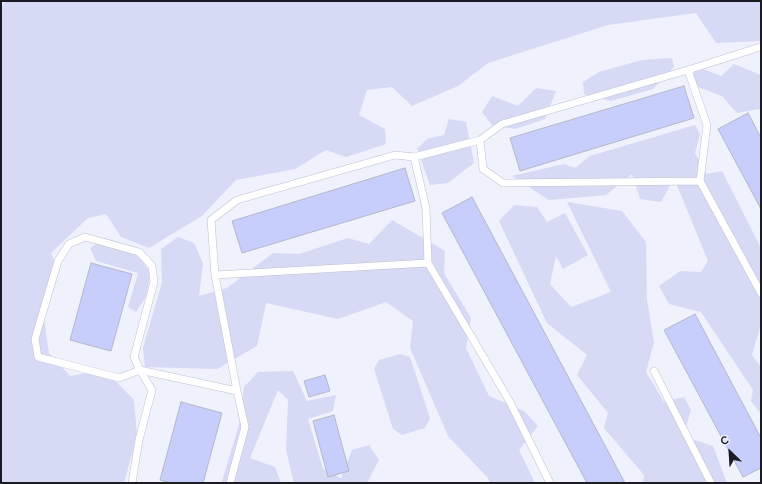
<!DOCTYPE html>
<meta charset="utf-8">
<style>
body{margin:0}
#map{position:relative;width:762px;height:484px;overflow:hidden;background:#eff1fd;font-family:Raleway,sans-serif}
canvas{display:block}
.frame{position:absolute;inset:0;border:2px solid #1b1b21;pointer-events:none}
.north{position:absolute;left:710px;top:432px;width:40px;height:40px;-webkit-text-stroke:3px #eff1fd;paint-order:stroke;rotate:335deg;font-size:11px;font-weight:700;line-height:16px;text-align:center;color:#1b1b21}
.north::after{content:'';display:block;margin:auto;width:14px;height:18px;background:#1b1b21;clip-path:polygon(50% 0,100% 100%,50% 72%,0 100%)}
</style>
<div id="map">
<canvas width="762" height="484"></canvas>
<div class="frame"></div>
<div class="north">С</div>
</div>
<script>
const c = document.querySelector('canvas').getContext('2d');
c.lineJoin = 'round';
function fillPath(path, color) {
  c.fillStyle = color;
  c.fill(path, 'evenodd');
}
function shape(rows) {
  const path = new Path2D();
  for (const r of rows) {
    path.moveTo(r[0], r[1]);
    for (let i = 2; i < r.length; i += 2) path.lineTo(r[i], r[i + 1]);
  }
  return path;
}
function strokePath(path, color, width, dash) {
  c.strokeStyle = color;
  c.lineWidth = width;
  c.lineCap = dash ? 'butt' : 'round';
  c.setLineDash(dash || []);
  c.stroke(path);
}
fillPath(shape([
 [5,1,761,1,761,41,716,43,696,13,608,25,488,63,458,86,412,106,392,87,367,90,359,115,385,129,386,144,346,157,326,150,295,169,236,180,202,216,149,248,121,237,106,214,88,218,51,253,56,265,44,319,49,353,70,376,105,370,134,400,137,436,124,483,1,483,1,8],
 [672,58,674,67,653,89,611,101,584,94,583,82,599,72,642,60],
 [734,64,761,75,761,113,759,109,737,113,722,96,690,84,696,66,721,76],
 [536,88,556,91,545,119,515,129,492,125,482,112,492,96,518,106],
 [449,119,466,122,474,163,448,183,430,185,417,149,427,139,444,135],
 [695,125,700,134,695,153,707,174,722,171,761,248,761,324,752,355,761,367,761,414,751,401,753,390,701,312,669,304,659,286,680,271,701,272,708,261,674,178,661,202,640,199,632,174,606,195,549,200,512,176,564,164,575,168,590,156],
 [567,202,622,211,646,242,647,300,654,342,646,372,664,402,684,397,691,410,683,436,713,446,727,483,643,483,644,475,604,428,608,413,577,375,587,355,547,323,499,221,514,205,537,207,547,222,565,213,588,255,563,269,556,256,550,284,571,307,611,292],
 [392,220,445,251,444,273,471,318,466,348,489,396,524,411,538,426,519,450,535,483,490,483,488,478,448,436,410,348,413,321,386,302,338,319,266,303,257,346,217,369,145,367,143,348,162,282,161,249,178,237,194,243,203,263,199,296,227,288,273,253,299,254,348,238,369,244],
 [105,238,131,246,150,272,147,295,136,312,128,307,138,273,96,261,90,248],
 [401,354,410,357,430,418,425,428,402,435,393,429,374,369,379,360],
 [293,371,307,401,336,395,333,411,308,419,323,469,341,478,352,450,369,445,379,460,367,483,294,483,286,450,288,400,278,390,250,458,275,467,281,483,224,483,222,481,239,425,244,387,258,372]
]), '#d6daf5');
const building = shape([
 [684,86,694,118,520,171,510,138,684,86],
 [748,113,761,138,761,209,718,129,748,113],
 [405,168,415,201,242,253,232,221,405,168],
 [472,197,625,483,587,483,442,213,472,197],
 [91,263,132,274,111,351,70,340,91,263],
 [695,314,761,438,761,468,743,477,664,330,695,314],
 [325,375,330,391,309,397,304,381,325,375],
 [181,402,222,413,203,483,170,483,160,480,181,402],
 [334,415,349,471,328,477,313,421,334,415]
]);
fillPath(building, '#c8cefc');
strokePath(building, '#b5b7c6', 1);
const lane = shape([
 [688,70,760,47],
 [414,157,480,140],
 [700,181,503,183,483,169,480,140,502,124,688,70,707,125,700,181,761,293],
 [215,275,428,263],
 [654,371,711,483],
 [132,483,139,440,152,390,140,370,134,357,154,282,152,266,139,252,85,237,69,244,58,261,35,339,38,357,119,378,140,370,237,391],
 [230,483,245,427,237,391,215,275,211,220,237,200,395,155,414,157,426,208,428,263,510,402,550,483]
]);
strokePath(lane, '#bec0cf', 8);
strokePath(lane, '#fff', 7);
</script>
